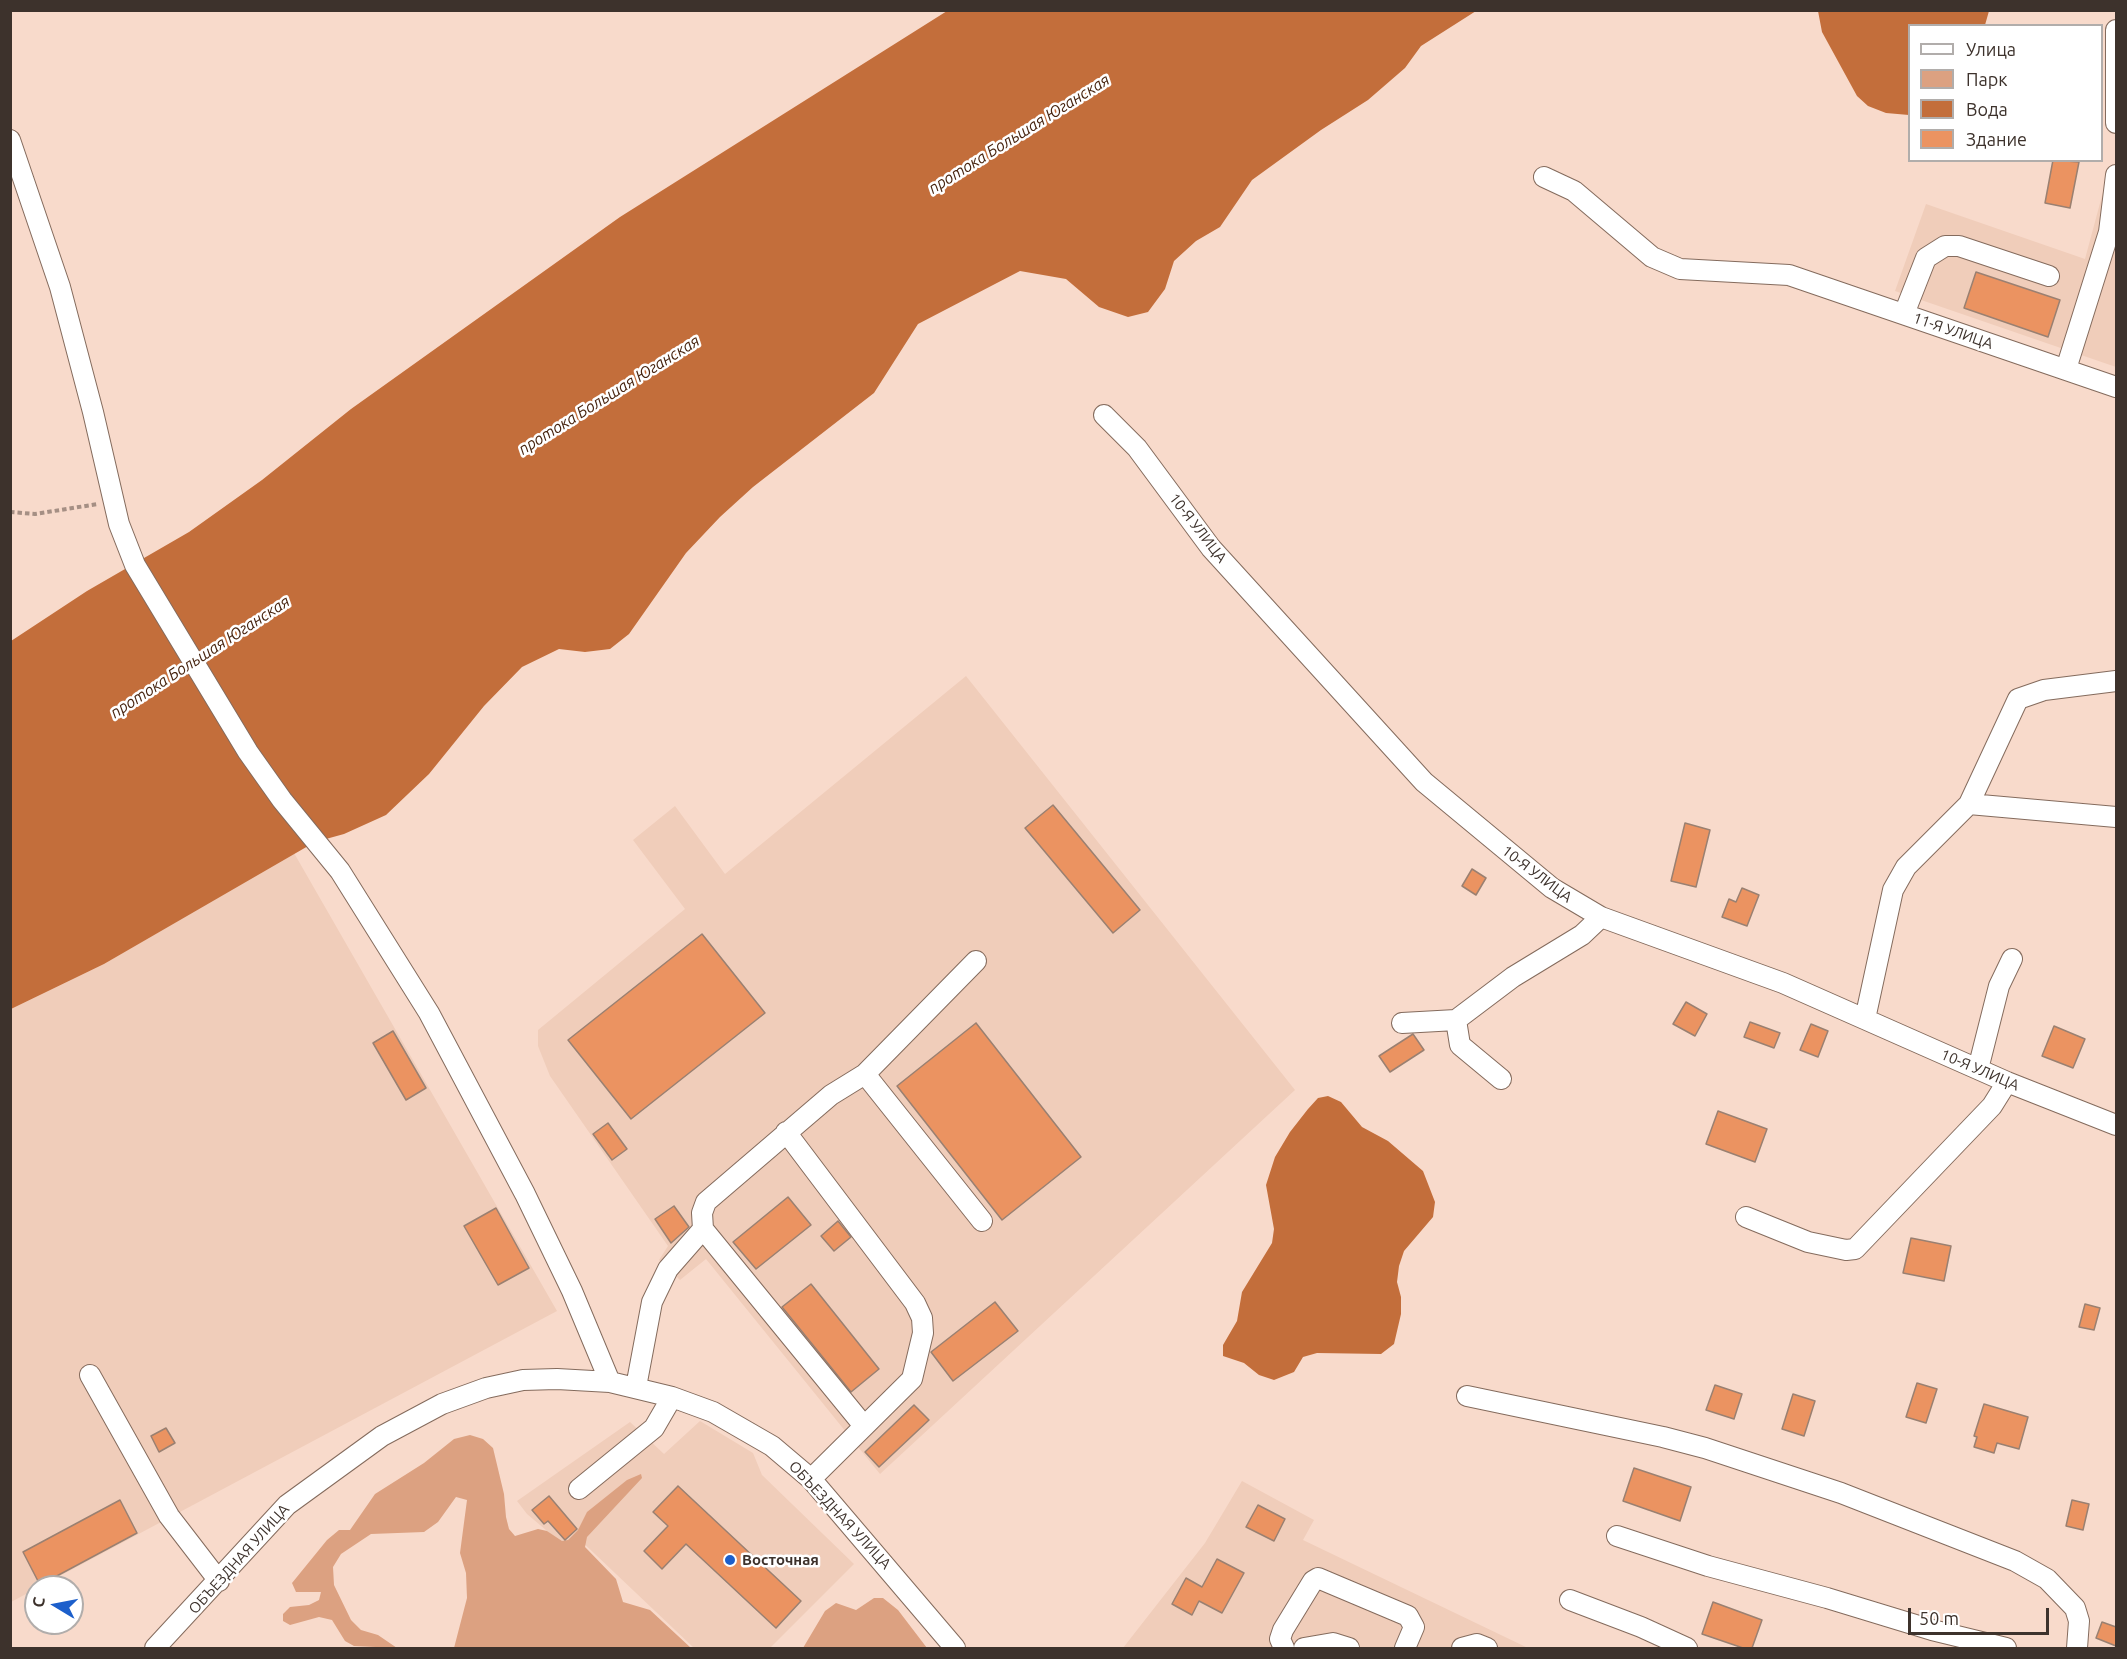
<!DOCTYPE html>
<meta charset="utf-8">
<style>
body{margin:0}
#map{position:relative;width:2127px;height:1659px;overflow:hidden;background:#f8dacb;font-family:Ubuntu,sans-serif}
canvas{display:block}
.frame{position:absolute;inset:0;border:12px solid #3d322c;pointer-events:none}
.legend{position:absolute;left:1908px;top:24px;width:195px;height:138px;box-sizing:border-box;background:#fff;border:2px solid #b1adab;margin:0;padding:8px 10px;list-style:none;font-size:18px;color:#3d322c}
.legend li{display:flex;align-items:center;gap:12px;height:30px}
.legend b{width:30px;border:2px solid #b1adab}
.north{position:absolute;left:24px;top:1575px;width:60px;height:60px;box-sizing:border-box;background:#fff;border:2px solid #b1adab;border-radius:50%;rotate:280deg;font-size:16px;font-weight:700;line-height:24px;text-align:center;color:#3d322c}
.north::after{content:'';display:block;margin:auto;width:21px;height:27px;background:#1c5fcb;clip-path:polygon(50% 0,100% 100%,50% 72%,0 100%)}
.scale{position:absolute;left:1908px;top:1608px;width:141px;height:27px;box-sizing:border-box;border:3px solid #3d322c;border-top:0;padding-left:8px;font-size:18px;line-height:21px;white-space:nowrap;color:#3d322c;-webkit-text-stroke:4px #fff;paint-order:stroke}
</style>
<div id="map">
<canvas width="2127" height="1659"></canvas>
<div class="frame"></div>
<ul class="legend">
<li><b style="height:8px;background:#fff"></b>Улица</li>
<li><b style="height:16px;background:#dca181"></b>Парк</li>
<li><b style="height:16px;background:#c36e3b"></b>Вода</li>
<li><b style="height:16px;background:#eb9361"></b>Здание</li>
</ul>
<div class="north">С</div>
<div class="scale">50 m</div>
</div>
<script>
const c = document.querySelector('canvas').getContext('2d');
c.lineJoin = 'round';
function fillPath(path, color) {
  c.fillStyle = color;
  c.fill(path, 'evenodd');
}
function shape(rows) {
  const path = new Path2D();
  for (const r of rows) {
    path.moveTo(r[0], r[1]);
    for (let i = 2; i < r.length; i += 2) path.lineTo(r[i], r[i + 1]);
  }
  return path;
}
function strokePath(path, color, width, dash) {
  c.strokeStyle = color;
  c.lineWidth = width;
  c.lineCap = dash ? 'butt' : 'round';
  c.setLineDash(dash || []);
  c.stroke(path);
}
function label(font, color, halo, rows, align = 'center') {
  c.font = font + ' Ubuntu,sans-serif';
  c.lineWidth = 5;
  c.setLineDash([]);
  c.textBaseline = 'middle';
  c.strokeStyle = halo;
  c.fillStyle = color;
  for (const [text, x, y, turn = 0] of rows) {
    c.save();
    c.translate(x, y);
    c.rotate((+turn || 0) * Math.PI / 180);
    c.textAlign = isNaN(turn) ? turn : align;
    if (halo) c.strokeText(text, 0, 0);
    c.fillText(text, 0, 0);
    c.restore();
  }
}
fillPath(shape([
 [2116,174,2116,367,1895,291,1926,204,2085,259,2103,192],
 [966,676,1295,1090,880,1474,706,1259,680,1280,659,1260,668,1246,550,1076,538,1046,538,1030,685,909,633,840,675,806,725,874],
 [294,853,557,1311,11,1602,11,1009,104,964],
 [700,1421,753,1453,762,1475,854,1564,770,1648,694,1648,577,1537,566,1547,527,1514,517,1501,630,1422,664,1454],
 [1242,1481,1314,1520,1303,1540,1528,1648,1123,1648,1205,1543]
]), '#f0cdba');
fillPath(shape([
 [470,1435,483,1439,493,1448,504,1494,506,1517,509,1529,515,1536,538,1529,547,1531,562,1541,568,1540,578,1530,587,1512,627,1480,641,1474,642,1478,587,1537,585,1547,616,1579,623,1602,650,1610,691,1648,454,1648,467,1598,466,1573,460,1553,467,1500,456,1497,438,1522,424,1532,371,1534,341,1554,333,1567,334,1585,351,1620,361,1630,378,1635,397,1648,354,1646,345,1641,332,1620,319,1617,290,1625,283,1621,283,1614,290,1607,309,1605,319,1600,321,1592,296,1592,292,1583,327,1540,339,1530,350,1530,375,1494,424,1463,454,1439],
 [874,1598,883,1598,898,1610,927,1648,803,1648,825,1611,836,1603,856,1610]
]), '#dca181');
fillPath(shape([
 [947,11,1476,11,1421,46,1405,68,1368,100,1321,130,1252,180,1220,227,1196,241,1174,261,1165,289,1148,312,1128,317,1099,307,1066,279,1020,271,918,324,874,393,753,487,720,517,686,553,629,634,610,649,585,652,559,649,522,667,484,706,429,774,386,815,344,834,315,842,104,964,11,1009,11,641,87,591,189,532,262,480,351,409,620,217],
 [1818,11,1818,10,1989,11,1985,25,1910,26,1909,115,1886,113,1868,106,1857,96,1822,32],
 [1328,1096,1341,1102,1362,1127,1388,1141,1423,1171,1435,1202,1433,1217,1404,1251,1399,1266,1397,1282,1401,1297,1401,1314,1394,1344,1381,1354,1317,1353,1303,1357,1294,1372,1274,1380,1259,1375,1244,1363,1223,1356,1223,1345,1237,1321,1242,1292,1272,1243,1274,1229,1266,1185,1275,1157,1290,1132,1308,1109,1318,1098]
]), '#c36e3b');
const building = shape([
 [2053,160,2079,162,2070,208,2045,203,2053,160],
 [1976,272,2060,300,2048,337,1964,308,1976,272],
 [1053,805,1140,910,1113,933,1025,828,1053,805],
 [1685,823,1710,830,1696,887,1671,881,1685,823],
 [1472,869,1486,878,1476,895,1462,886,1472,869],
 [1742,888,1759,895,1747,926,1722,917,1729,899,1736,902,1742,888],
 [702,934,765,1013,631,1119,568,1040,702,934],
 [1686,1002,1707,1014,1695,1036,1673,1024,1686,1002],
 [1750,1022,1780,1033,1774,1048,1744,1037,1750,1022],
 [976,1023,1081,1157,1002,1220,897,1086,976,1023],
 [1811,1024,1828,1031,1818,1057,1800,1050,1811,1024],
 [2054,1026,2085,1039,2073,1068,2042,1056,2054,1026],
 [393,1031,426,1088,406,1100,373,1043,393,1031],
 [1413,1034,1424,1050,1390,1072,1379,1056,1413,1034],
 [1718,1111,1767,1129,1755,1162,1706,1144,1718,1111],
 [608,1123,627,1149,612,1160,593,1134,608,1123],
 [788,1197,811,1225,756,1269,733,1242,788,1197],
 [674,1206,689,1227,671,1243,655,1219,674,1206],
 [496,1208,529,1268,498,1285,464,1226,496,1208],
 [838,1221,851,1237,834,1251,821,1236,838,1221],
 [1911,1238,1951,1246,1944,1281,1903,1273,1911,1238],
 [811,1284,879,1369,851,1392,782,1307,811,1284],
 [995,1302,1018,1331,953,1381,931,1352,995,1302],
 [2085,1304,2100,1308,2094,1330,2079,1327,2085,1304],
 [1917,1383,1937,1389,1926,1423,1906,1417,1917,1383],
 [1715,1385,1742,1394,1734,1419,1706,1410,1715,1385],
 [1793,1394,1815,1401,1804,1436,1782,1429,1793,1394],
 [1984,1404,2028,1417,2019,1449,1997,1443,1994,1453,1974,1447,1977,1437,1974,1436,1984,1404],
 [914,1405,929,1420,879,1467,865,1452,914,1405],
 [166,1428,175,1443,159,1452,151,1436,166,1428],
 [1634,1468,1691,1487,1680,1521,1623,1501,1634,1468],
 [678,1486,801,1601,776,1628,686,1544,662,1569,644,1551,668,1526,653,1512,678,1486],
 [549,1496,577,1529,565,1540,548,1521,544,1524,532,1510,549,1496],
 [120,1500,137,1533,40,1585,23,1552,120,1500],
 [2072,1500,2089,1504,2083,1530,2066,1526,2072,1500],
 [1258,1505,1285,1519,1274,1541,1246,1527,1258,1505],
 [1217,1559,1244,1573,1222,1613,1199,1601,1192,1615,1172,1604,1186,1578,1202,1587,1217,1559],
 [1713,1602,1762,1620,1752,1648,1743,1648,1702,1634,1713,1602],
 [2102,1622,2116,1627,2116,1646,2096,1638,2102,1622]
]);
fillPath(building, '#eb9361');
strokePath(building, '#9a8071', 1.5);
const minor = shape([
 [2116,30,2116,123],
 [10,140,60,287,93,412,119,524,135,565,248,752,282,800,340,871,429,1013,525,1194,572,1291,610,1382],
 [1544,177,1574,191,1652,257,1680,269,1789,275,2116,387],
 [1904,314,1926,258,1945,246,1959,246,2049,276],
 [2066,369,2109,232,2116,175],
 [1104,415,1137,448,1211,548,1424,782,1552,888,1601,917,1783,983,2007,1082,2116,1125],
 [1969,804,2116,817],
 [1865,1019,1893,890,1906,867,1969,804,2018,699,2044,690,2116,681],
 [1402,1023,1456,1020],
 [1978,1069,1999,986,2012,959],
 [865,1074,982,1221],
 [1501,1079,1460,1045,1456,1020,1513,977,1582,935,1601,917],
 [786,1132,915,1303,922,1318,923,1333,912,1379,811,1479],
 [1746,1217,1808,1242,1846,1250,1855,1249,1992,1106,2007,1082],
 [703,1229,864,1426],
 [90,1375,169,1516,219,1581],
 [636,1387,652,1302,668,1269,703,1229,702,1213,706,1202,831,1095,865,1074,976,961],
 [1467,1396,1663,1437,1705,1448,1841,1493,2015,1561,2047,1579,2075,1608,2079,1621,2077,1648],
 [579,1489,654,1428,672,1397],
 [1617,1536,1708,1566,1827,1598,1932,1630,2006,1648],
 [1570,1600,1641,1627,1687,1648],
 [155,1648,287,1505,382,1436,442,1404,486,1388,523,1380,557,1379,610,1382,672,1397,713,1412,772,1446,811,1479,955,1648],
 [1284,1648,1280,1639,1283,1630,1313,1581,1318,1578,1408,1616,1414,1627,1405,1648],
 [1304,1648,1333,1643,1349,1648],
 [1462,1648,1477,1644,1487,1648]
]);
strokePath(minor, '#846b5d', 22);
strokePath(shape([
 [10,512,35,514,98,504]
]), '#a58f84', 4, [4.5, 3]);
strokePath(minor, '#fff', 20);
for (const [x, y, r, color] of [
 [730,1560,6,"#1c5fcb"]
]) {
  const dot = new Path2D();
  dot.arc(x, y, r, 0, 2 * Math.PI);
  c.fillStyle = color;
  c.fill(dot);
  strokePath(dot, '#fff', 2);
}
label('15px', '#3d322c', '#fff', [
 ["11-Я УЛИЦА",1953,331,19],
 ["10-Я УЛИЦА",1198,528,52],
 ["10-Я УЛИЦА",1537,874,37],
 ["10-Я УЛИЦА",1980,1070,23],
 ["ОБЪЕЗДНАЯ УЛИЦА",840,1515,47],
 ["ОБЪЕЗДНАЯ УЛИЦА",239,1559,-48]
]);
label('bold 15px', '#3d322c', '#fff', [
 ["Восточная",742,1560]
], 'left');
label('italic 16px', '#46230e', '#fff', [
 ["протока Большая Юганская",1019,134,-32],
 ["протока Большая Юганская",609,395,-32],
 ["протока Большая Юганская",200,657,-33]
]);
</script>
